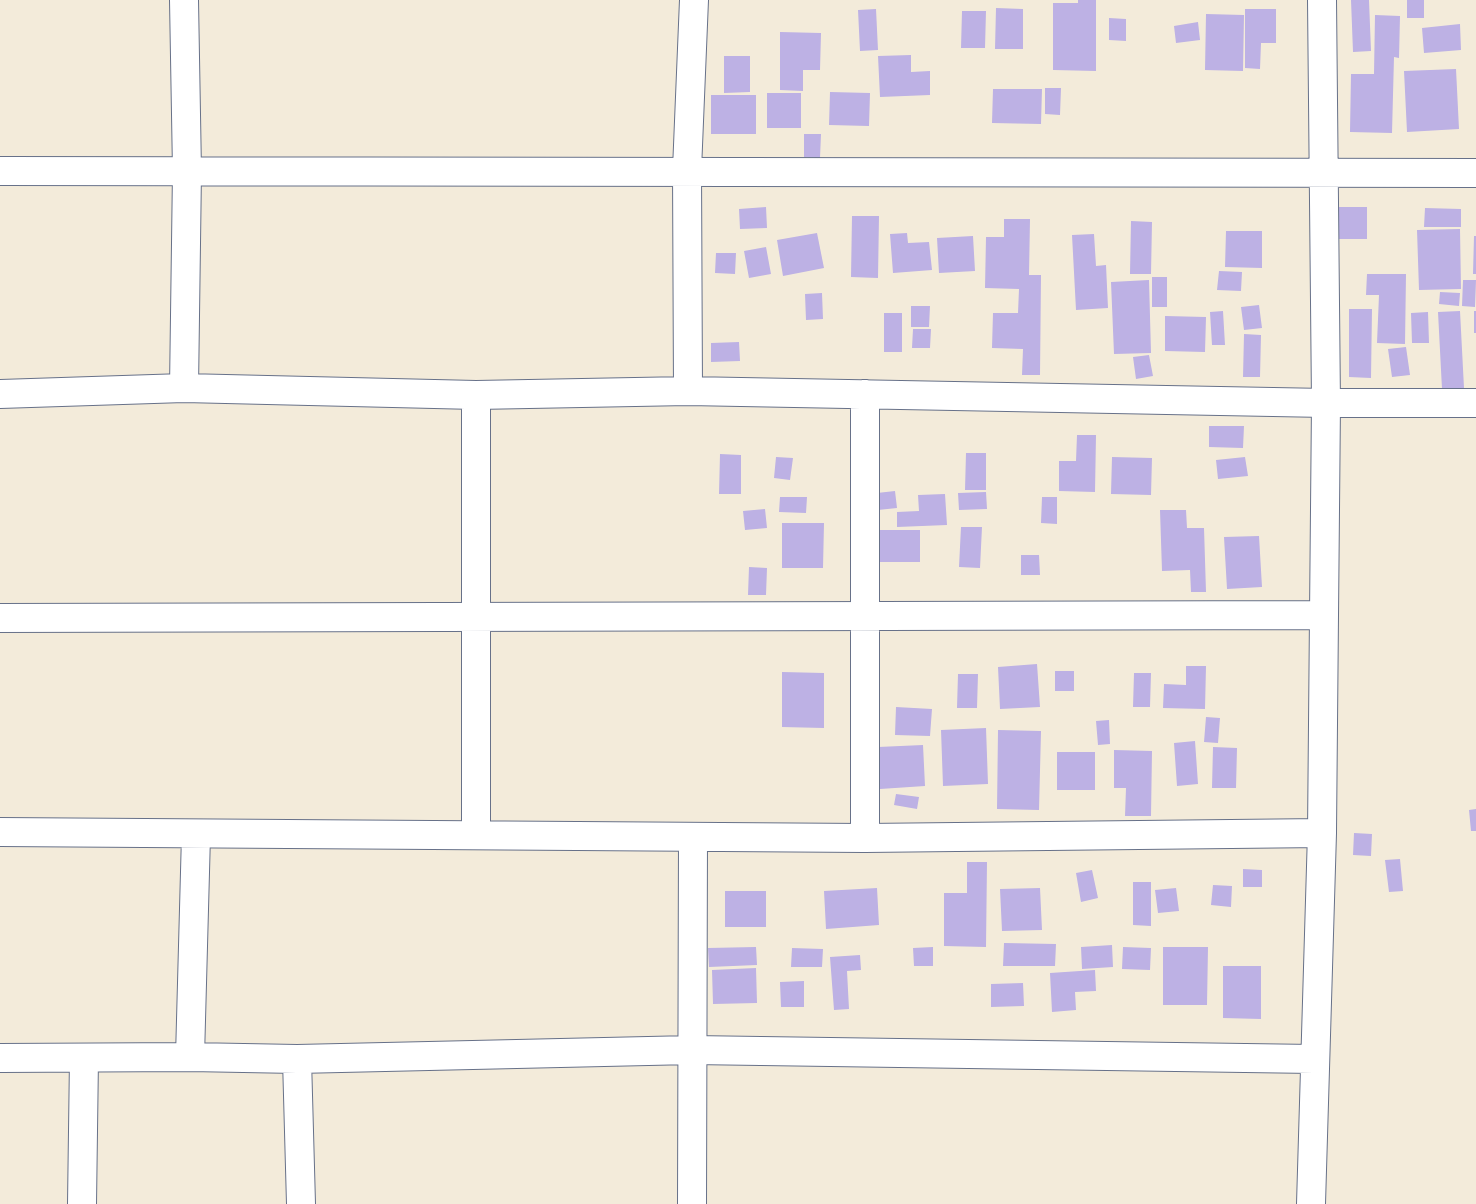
<!DOCTYPE html>
<style>
body{margin:0}
canvas{display:block;background:#f3ebda}
</style>
<canvas width="1476" height="1204"></canvas>
<script>
const c = document.querySelector('canvas').getContext('2d');
c.lineJoin = 'round';
function fillPath(path, color) {
  c.fillStyle = color;
  c.fill(path, 'evenodd');
}
function shape(rows) {
  const path = new Path2D();
  for (const r of rows) {
    path.moveTo(r[0], r[1]);
    for (let i = 2; i < r.length; i += 2) path.lineTo(r[i], r[i + 1]);
  }
  return path;
}
function strokePath(path, color, width, dash) {
  c.strokeStyle = color;
  c.lineWidth = width;
  c.lineCap = dash ? 'butt' : 'round';
  c.setLineDash(dash || []);
  c.stroke(path);
}
fillPath(shape([
 [1078,0,1096,0,1096,71,1053,70,1053,3,1078,3],
 [1351,0,1369,0,1371,51,1353,52],
 [1407,0,1424,0,1424,18,1407,18],
 [996,8,1023,9,1023,49,995,49],
 [876,9,878,50,860,51,858,10],
 [1245,9,1276,9,1276,43,1261,43,1260,69,1245,68],
 [962,11,986,11,985,48,961,48],
 [1206,14,1244,15,1243,71,1205,70],
 [1375,15,1400,16,1399,58,1394,57,1392,133,1350,132,1351,74,1374,74],
 [1109,18,1126,19,1126,41,1109,40],
 [1198,22,1200,40,1176,43,1174,26],
 [1460,24,1461,50,1424,53,1422,28],
 [780,32,821,33,820,70,803,70,803,91,780,90],
 [911,55,911,72,930,71,930,95,880,97,878,56],
 [724,56,750,56,750,92,724,93],
 [1456,69,1459,129,1407,132,1404,71],
 [1045,88,1061,88,1060,115,1045,114],
 [993,89,1042,89,1041,124,992,123],
 [830,92,870,93,869,126,829,125],
 [767,93,801,93,801,128,767,128],
 [711,95,756,95,756,134,711,134],
 [804,134,821,134,820,158,804,157],
 [766,207,767,228,740,229,739,209],
 [1337,207,1367,207,1367,239,1337,239],
 [1425,208,1461,209,1461,227,1424,227],
 [852,216,879,216,878,278,851,277],
 [1004,219,1030,219,1029,275,1041,275,1040,375,1022,375,1023,349,992,348,993,313,1018,313,1019,289,985,288,986,237,1004,237],
 [1131,221,1152,222,1151,274,1130,274],
 [1460,229,1461,289,1419,290,1417,230],
 [1226,231,1262,231,1262,268,1225,267],
 [817,233,824,268,783,276,777,240],
 [907,233,908,243,929,242,932,270,893,273,890,234],
 [1094,234,1096,266,1106,265,1108,308,1076,310,1072,235],
 [973,236,975,271,939,273,937,238],
 [1474,236,1476,236,1476,274,1473,274],
 [766,247,771,274,749,278,744,251],
 [716,253,736,253,735,274,715,273],
 [1219,271,1242,272,1241,291,1217,290],
 [1367,274,1406,274,1405,344,1377,343,1379,295,1366,295],
 [1152,277,1167,277,1167,307,1152,307],
 [1149,280,1151,353,1114,354,1111,282],
 [1463,280,1476,280,1475,307,1462,306],
 [1440,292,1460,293,1459,306,1439,304],
 [822,293,823,319,806,320,805,294],
 [1259,305,1262,328,1244,330,1241,307],
 [911,306,930,306,929,327,911,327],
 [1349,309,1372,309,1371,378,1349,377],
 [1223,311,1225,345,1212,345,1210,312],
 [1460,311,1464,388,1442,389,1438,312],
 [1474,311,1476,311,1476,333,1474,333],
 [1428,312,1429,343,1412,343,1411,313],
 [884,313,902,313,902,352,884,352],
 [1165,316,1206,317,1205,352,1165,351],
 [913,329,931,329,930,348,912,348],
 [1244,334,1261,335,1260,377,1243,377],
 [739,342,740,361,711,362,711,343],
 [1406,347,1410,375,1392,377,1388,349],
 [1149,355,1153,376,1136,379,1133,357],
 [1209,426,1244,426,1243,448,1209,447],
 [1077,435,1096,435,1095,492,1059,491,1059,461,1076,461],
 [966,453,986,453,986,490,965,490],
 [720,454,741,455,741,494,719,494],
 [776,457,793,458,790,480,774,478],
 [1112,457,1152,458,1151,495,1111,494],
 [1245,457,1248,476,1218,479,1216,460],
 [895,491,897,508,878,510,877,493],
 [986,492,987,509,959,510,958,493],
 [945,494,947,525,897,527,897,512,919,511,918,495],
 [780,497,807,497,806,513,779,512],
 [1042,497,1057,497,1057,524,1041,523],
 [765,509,767,528,745,530,743,511],
 [1160,510,1186,510,1187,528,1204,528,1206,592,1191,592,1190,570,1162,571],
 [782,523,824,523,823,568,782,568],
 [961,527,982,527,980,568,959,567],
 [877,530,920,530,920,562,877,562],
 [1259,536,1262,587,1227,589,1224,537],
 [1021,555,1039,555,1040,575,1021,575],
 [749,567,767,568,766,595,748,595],
 [1037,664,1040,707,1000,709,998,667],
 [1186,666,1206,666,1205,709,1163,708,1164,684,1186,685],
 [1055,671,1074,671,1074,691,1055,691],
 [782,672,824,673,824,728,782,727],
 [1134,673,1151,673,1150,707,1133,707],
 [958,674,978,674,977,708,957,708],
 [896,707,932,709,930,736,895,735],
 [1206,717,1220,718,1218,743,1204,742],
 [1109,720,1110,744,1098,745,1096,721],
 [986,728,988,784,943,786,941,730],
 [998,730,1041,731,1039,810,997,809],
 [1195,741,1198,784,1177,786,1174,743],
 [923,745,925,786,880,789,878,747],
 [1213,747,1237,748,1236,788,1212,788],
 [1114,750,1152,751,1151,816,1125,816,1126,788,1114,788],
 [1057,752,1095,752,1095,790,1057,790],
 [896,794,919,797,917,809,894,805],
 [1476,809,1476,831,1471,831,1469,810],
 [1354,833,1372,834,1371,856,1353,855],
 [1400,859,1403,891,1389,892,1385,860],
 [967,862,987,862,986,947,944,946,944,893,967,893],
 [1243,869,1262,870,1262,887,1243,887],
 [1092,870,1098,898,1081,902,1076,873],
 [1133,882,1151,882,1151,926,1133,925],
 [1213,885,1232,886,1231,907,1211,905],
 [877,888,879,925,826,929,824,891],
 [1040,888,1042,930,1002,931,1000,889],
 [1176,888,1179,911,1158,913,1155,890],
 [725,891,766,891,766,927,725,927],
 [1004,943,1056,944,1055,966,1003,966],
 [1112,945,1113,967,1082,969,1081,947],
 [756,947,757,965,709,967,708,948],
 [933,947,933,966,914,966,913,948],
 [1123,947,1151,948,1150,970,1122,969],
 [1163,947,1208,947,1207,1005,1163,1005],
 [792,948,823,949,822,967,791,967],
 [860,955,861,970,847,971,849,1009,834,1010,830,957],
 [1223,966,1261,966,1261,1019,1223,1018],
 [756,968,757,1003,713,1004,712,970],
 [1095,970,1096,991,1075,992,1076,1010,1052,1012,1050,973],
 [804,981,804,1007,781,1007,780,982],
 [1023,983,1024,1006,991,1007,991,984]
]), '#bdb1e4');
const street = shape([
 [184,0,187,171,184,388],
 [0,171,1476,173],
 [688,391,687,170,694,0],
 [0,394,184,388,476,395,688,391,1326,403,1476,403],
 [0,618,1324,615],
 [0,832,865,838,1322,833],
 [476,834,476,395],
 [865,838,865,394],
 [190,1057,196,835],
 [0,1058,190,1057,297,1059,692,1050,1314,1059],
 [297,1059,301,1204],
 [82,1204,84,1058],
 [692,1204,693,837],
 [1311,1204,1322,833,1324,615,1326,403,1322,0]
]);
strokePath(street, '#677189', 30);
strokePath(street, '#fff', 28);
</script>
